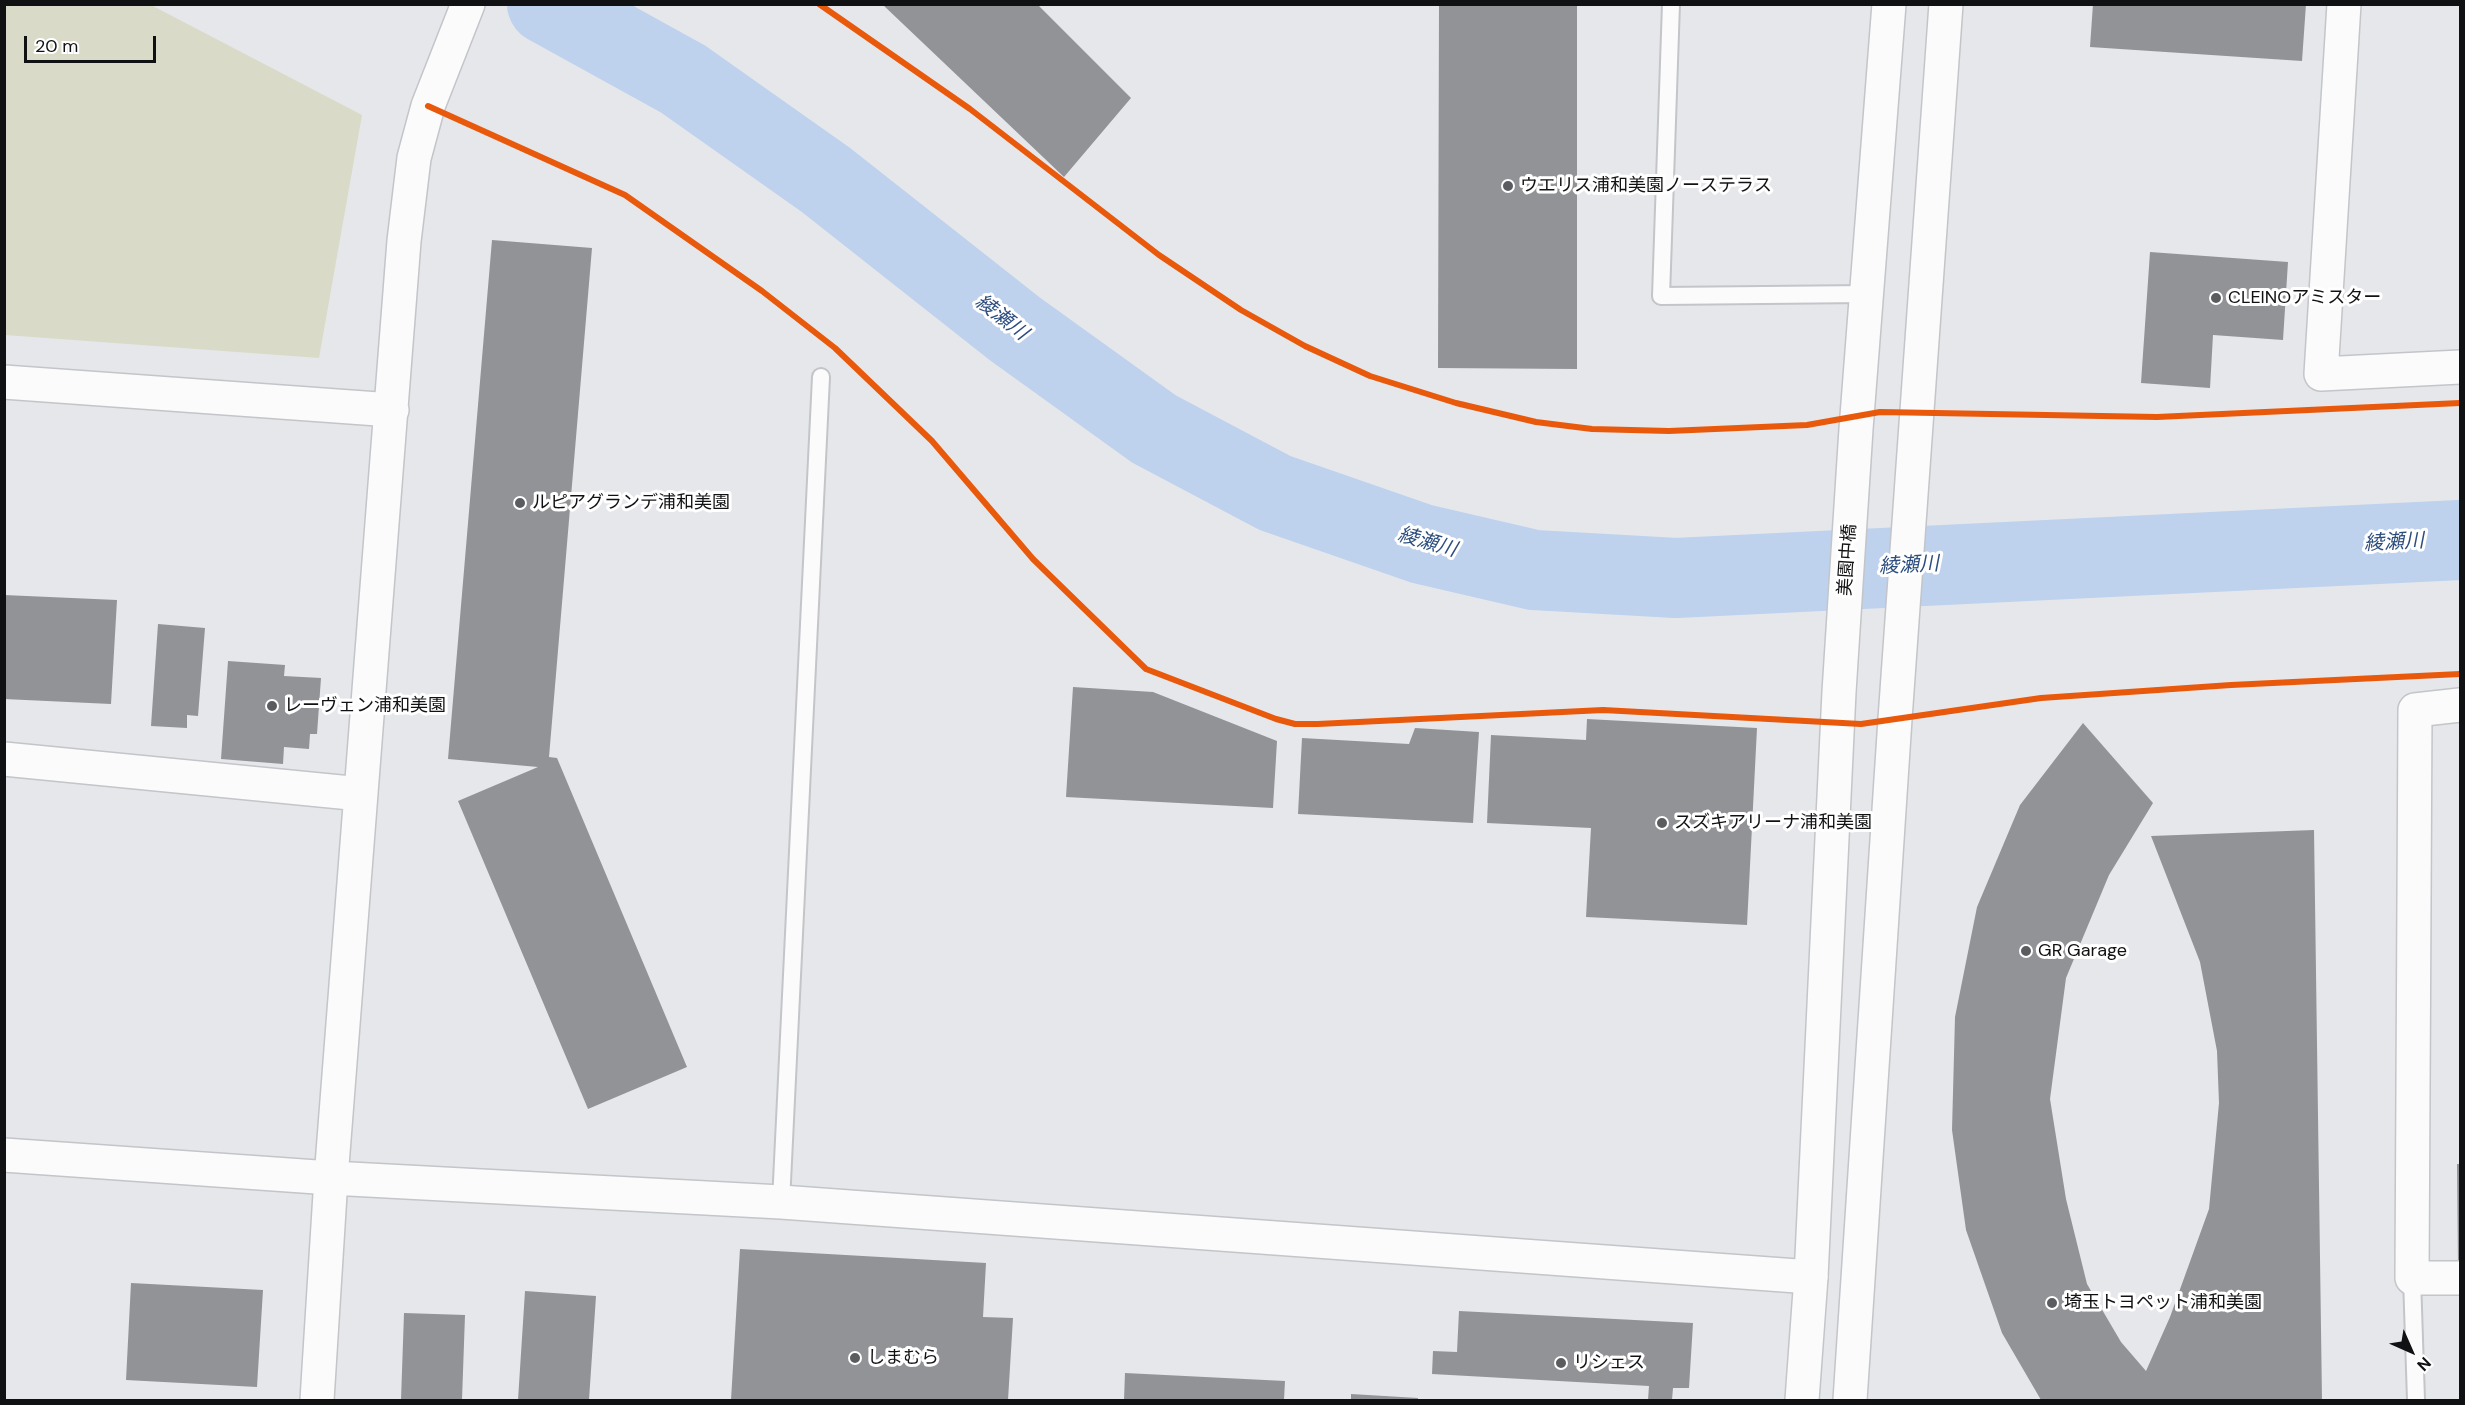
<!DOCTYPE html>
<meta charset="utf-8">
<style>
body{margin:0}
#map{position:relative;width:2465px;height:1405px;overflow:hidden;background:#e5e7eb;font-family:"DM Sans",sans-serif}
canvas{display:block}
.frame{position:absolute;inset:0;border:6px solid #101113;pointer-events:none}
.north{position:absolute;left:2381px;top:1321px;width:60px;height:60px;-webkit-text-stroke:4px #fff;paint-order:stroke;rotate:135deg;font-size:16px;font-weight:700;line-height:24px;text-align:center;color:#101113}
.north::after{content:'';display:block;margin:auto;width:21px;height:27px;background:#101113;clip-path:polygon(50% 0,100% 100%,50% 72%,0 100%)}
.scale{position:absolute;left:24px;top:36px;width:132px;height:27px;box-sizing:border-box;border:3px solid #101113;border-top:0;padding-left:8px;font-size:18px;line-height:21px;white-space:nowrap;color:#101113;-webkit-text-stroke:4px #fff;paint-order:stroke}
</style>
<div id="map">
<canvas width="2465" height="1405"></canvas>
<div class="frame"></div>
<div class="north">N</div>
<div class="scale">20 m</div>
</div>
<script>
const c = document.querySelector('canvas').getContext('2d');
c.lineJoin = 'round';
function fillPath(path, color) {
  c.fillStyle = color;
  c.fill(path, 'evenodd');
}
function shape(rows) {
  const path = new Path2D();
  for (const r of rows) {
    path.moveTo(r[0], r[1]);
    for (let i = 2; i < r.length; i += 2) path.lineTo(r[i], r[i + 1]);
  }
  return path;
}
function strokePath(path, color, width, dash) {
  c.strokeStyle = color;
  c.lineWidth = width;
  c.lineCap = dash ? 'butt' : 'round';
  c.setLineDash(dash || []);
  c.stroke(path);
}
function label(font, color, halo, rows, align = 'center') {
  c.font = font + ' "DM Sans","Noto Sans JP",sans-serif';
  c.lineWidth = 6;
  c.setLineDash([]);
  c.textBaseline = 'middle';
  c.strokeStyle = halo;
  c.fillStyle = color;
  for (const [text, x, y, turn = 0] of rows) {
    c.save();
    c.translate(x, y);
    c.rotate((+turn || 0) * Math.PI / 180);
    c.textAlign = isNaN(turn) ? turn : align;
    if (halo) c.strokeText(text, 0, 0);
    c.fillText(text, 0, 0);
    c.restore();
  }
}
fillPath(shape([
 [4,5,151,5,362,115,319,358,5,335]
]), '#d9dbc8');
strokePath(shape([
 [547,4,683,79,826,180,1015,329,1154,429,1275,493,1422,544,1534,570,1676,578,2460,540]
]), '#bed1ed', 80);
fillPath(shape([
 [882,4,1037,4,1131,98,1064,177],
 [1439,4,1577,4,1577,369,1438,368],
 [2093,4,2306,4,2302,61,2090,47],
 [492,240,592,248,549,757,557,758,687,1067,588,1109,458,801,538,767,448,759],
 [2150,252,2288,262,2283,340,2213,335,2210,388,2141,383],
 [4,595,117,600,111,704,4,699],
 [158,624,205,628,198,716,187,715,187,728,151,726],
 [228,661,285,665,284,676,321,678,317,734,310,734,309,749,284,747,283,764,221,759],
 [1073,687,1153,692,1277,741,1273,808,1066,797],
 [1587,719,1757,728,1747,925,1586,917,1591,828,1487,823,1491,735,1586,740],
 [2083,723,2153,803,2109,875,2066,978,2050,1099,2066,1199,2087,1284,2121,1342,2146,1371,2170,1317,2209,1209,2219,1103,2217,1051,2200,962,2151,836,2314,830,2322,1400,2041,1400,2002,1333,1966,1230,1952,1130,1955,1017,1977,907,2020,805],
 [1415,728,1479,732,1473,823,1298,814,1302,738,1409,744],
 [2457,1164,2460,1164,2460,1266,2458,1266],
 [740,1249,986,1263,983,1317,1013,1318,1008,1400,731,1400],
 [131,1283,263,1290,257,1387,126,1380],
 [525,1291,596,1296,589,1400,518,1400],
 [1459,1311,1693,1323,1689,1388,1673,1388,1672,1400,1648,1400,1649,1386,1432,1374,1433,1351,1457,1352],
 [404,1313,465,1315,462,1400,401,1400],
 [1125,1373,1285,1381,1284,1400,1124,1400],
 [1351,1394,1418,1398,1418,1400,1351,1400]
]), '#929396');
const lane = shape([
 [1671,4,1661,296,1867,294],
 [781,1202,821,377],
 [2412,1278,2416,1400]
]);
const street = shape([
 [2344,4,2321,374,2460,367],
 [4,382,392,410],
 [2460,705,2415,710,2412,1278,2460,1278],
 [4,759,361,794],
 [4,1155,331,1178,781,1202,1811,1277],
 [317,1400,331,1178,404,241,414,158,428,106,468,4]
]);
const secondary = shape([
 [1802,1400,1811,1277,1839,692,1856,429,1889,4],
 [1850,1400,1895,719,1946,4]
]);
strokePath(lane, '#c3c5c8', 20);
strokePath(street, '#c3c5c8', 36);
strokePath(secondary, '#c3c5c8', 36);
strokePath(lane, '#fbfbfc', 16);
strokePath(street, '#fbfbfc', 33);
strokePath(secondary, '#fbfbfc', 33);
strokePath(shape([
 [819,4,970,109,1159,255,1241,310,1305,346,1370,376,1456,403,1536,422,1592,429,1669,431,1807,425,1880,412,2157,417,2460,403],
 [428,106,625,195,762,291,835,348,932,441,1033,559,1146,669,1276,719,1295,724,1318,724,1603,710,1861,724,2041,698,2231,685,2460,674]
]), '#e8590c', 6);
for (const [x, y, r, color] of [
 [1508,186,6,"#5b5c5f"],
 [2216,298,6,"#5b5c5f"],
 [520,503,6,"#5b5c5f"],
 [272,706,6,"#5b5c5f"],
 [1662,823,6,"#5b5c5f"],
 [2026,951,6,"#5b5c5f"],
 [2052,1303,6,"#5b5c5f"],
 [855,1358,6,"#5b5c5f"],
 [1561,1363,6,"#5b5c5f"]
]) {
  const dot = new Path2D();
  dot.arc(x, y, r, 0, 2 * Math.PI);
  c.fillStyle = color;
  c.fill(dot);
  strokePath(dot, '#fff', 2);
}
label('18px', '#101113', '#fff', [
 ["ウエリス浦和美園ノーステラス",1520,186],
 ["CLEINOアミスター",2228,298],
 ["ルピアグランデ浦和美園",532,503],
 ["レーヴェン浦和美園",284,706],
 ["スズキアリーナ浦和美園",1674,823],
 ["GR Garage",2038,951],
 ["埼玉トヨペット浦和美園",2064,1303],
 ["しまむら",867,1358],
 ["リシェス",1573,1363]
], 'left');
label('18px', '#101113', '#fff', [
 ["美園中橋",1848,560,-86]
]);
label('italic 20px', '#2d4d7f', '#fff', [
 ["綾瀬川",1001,318,38],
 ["綾瀬川",1427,543,16],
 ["綾瀬川",2394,543,-3],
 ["綾瀬川",1909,566,-3]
]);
</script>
